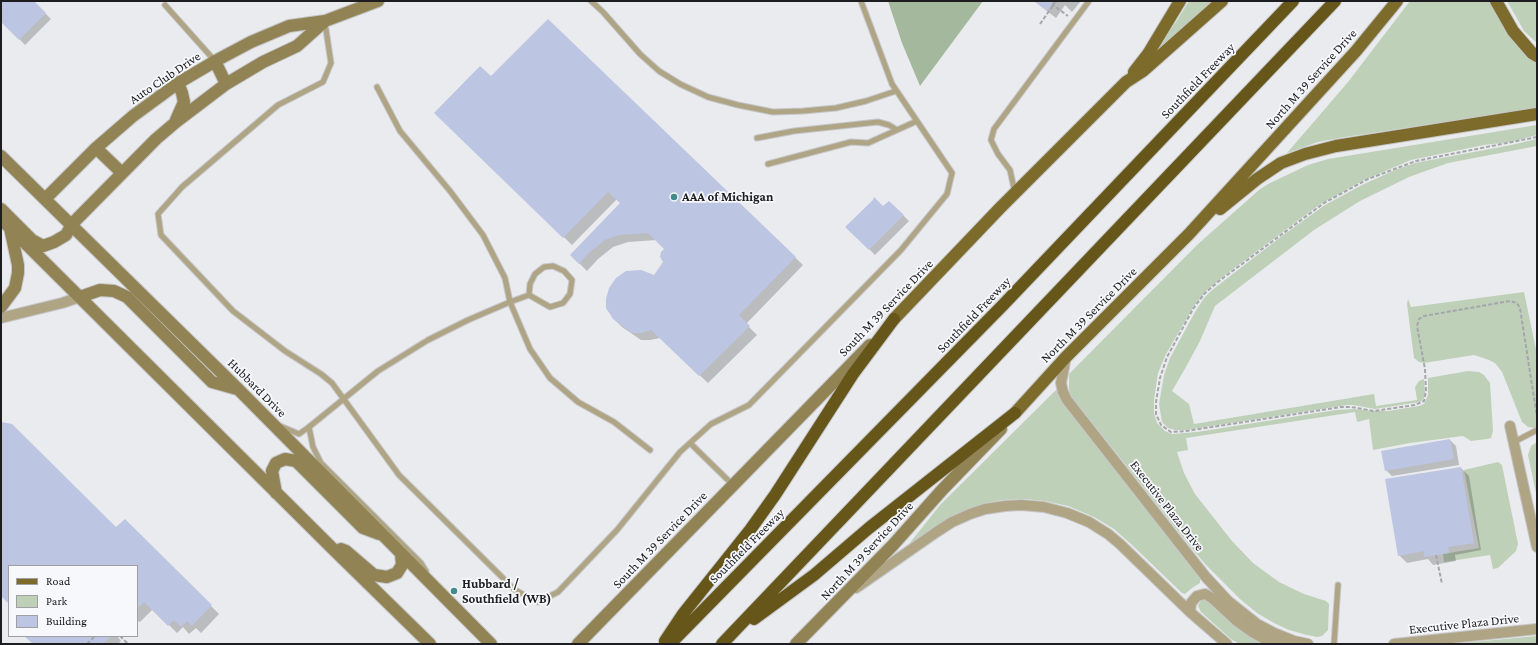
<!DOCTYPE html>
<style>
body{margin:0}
#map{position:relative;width:1538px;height:645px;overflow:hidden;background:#eaebee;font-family:"Crimson Pro",serif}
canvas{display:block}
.frame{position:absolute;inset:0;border:2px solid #1d1d1f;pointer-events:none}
.legend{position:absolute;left:8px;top:565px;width:130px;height:72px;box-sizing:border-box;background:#f7f8fb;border:1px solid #a0a0a3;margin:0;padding:5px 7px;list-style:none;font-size:12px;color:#1d1d1f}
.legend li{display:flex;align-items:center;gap:8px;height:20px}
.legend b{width:20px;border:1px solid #a0a0a3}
</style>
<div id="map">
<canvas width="1538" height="645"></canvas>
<div class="frame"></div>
<ul class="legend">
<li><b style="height:5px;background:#7c6b2b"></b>Road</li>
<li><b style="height:11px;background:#bfd0b9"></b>Park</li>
<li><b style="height:11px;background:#bcc5e2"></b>Building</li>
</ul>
</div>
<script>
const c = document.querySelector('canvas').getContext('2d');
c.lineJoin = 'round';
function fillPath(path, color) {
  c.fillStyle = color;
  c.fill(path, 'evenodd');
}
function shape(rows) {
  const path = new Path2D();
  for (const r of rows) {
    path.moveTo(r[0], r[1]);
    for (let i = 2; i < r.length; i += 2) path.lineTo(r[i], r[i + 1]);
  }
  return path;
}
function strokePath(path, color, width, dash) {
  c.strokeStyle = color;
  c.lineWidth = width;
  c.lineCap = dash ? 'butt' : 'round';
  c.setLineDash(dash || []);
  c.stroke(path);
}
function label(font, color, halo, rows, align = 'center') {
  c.font = font + ' "Crimson Pro",serif';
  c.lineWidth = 3.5;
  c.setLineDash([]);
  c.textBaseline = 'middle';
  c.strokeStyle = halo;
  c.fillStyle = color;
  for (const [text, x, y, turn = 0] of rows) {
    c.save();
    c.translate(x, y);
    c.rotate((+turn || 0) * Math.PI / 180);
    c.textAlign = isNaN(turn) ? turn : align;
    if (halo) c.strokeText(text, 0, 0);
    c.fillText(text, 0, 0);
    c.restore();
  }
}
fillPath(shape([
 [1189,1,1216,1,1145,64,1176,22],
 [1410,1,1491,1,1528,55,1537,62,1537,108,1345,137,1318,142,1287,153,1348,82],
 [1507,1,1537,1,1537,43,1524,31],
 [1537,125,1537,135,1510,142,1484,145,1411,160,1362,181,1319,205,1225,275,1207,290,1194,306,1166,354,1158,373,1154,400,1154,413,1157,423,1165,431,1172,434,1197,432,1336,410,1354,409,1371,411,1388,411,1419,406,1424,404,1428,395,1428,378,1468,371,1479,372,1484,375,1490,383,1493,431,1491,438,1487,439,1471,441,1463,436,1410,443,1373,450,1369,419,1357,422,1355,412,1186,438,1188,450,1177,452,1184,473,1195,494,1232,541,1253,563,1279,582,1304,594,1326,601,1329,604,1328,630,1322,636,1317,637,1307,635,1289,630,1274,623,1257,613,1240,599,1206,565,1189,545,1072,397,1069,390,1069,374,1197,245,1260,189,1270,183,1308,165,1328,159],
 [1537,139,1537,146,1448,163,1409,177,1360,201,1314,230,1215,306,1200,341,1186,367,1172,391,1189,404,1194,424,1374,394,1376,406,1417,400,1415,387,1419,381,1424,379,1425,392,1424,398,1420,402,1375,409,1353,405,1347,405,1186,430,1175,430,1168,428,1162,422,1159,404,1164,375,1170,358,1195,312,1204,298,1212,290,1282,236,1325,205,1362,185,1395,170,1415,163,1511,145],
 [1524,292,1537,354,1537,427,1535,428,1528,427,1522,422,1502,372,1495,363,1489,360,1474,355,1424,363,1419,362,1414,358,1407,304,1408,299,1411,307],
 [1059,387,1070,411,1200,579,1200,583,1192,588,1185,594,1182,593,1132,545,1114,529,1094,517,1068,506,1045,501,1025,499,1003,500,982,504,966,510,950,519,905,549,940,505],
 [1537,442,1537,498,1528,455,1531,446],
 [1498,462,1502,465,1518,544,1516,551,1498,568,1493,569,1490,555,1444,562,1443,554,1479,548,1464,470],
 [1206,599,1273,644,1239,644,1231,639,1201,612,1198,606,1201,600],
 [1537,636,1537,644,1452,644]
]), '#bfd0b9');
fillPath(shape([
 [888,1,983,1,920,86,902,43]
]), '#a4b89e');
fillPath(shape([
 [1,1,33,1,51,19,25,45,1,20],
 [1034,1,1081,1,1072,12,1065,5,1056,18],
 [548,20,803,265,746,324,757,335,708,383,660,338,650,340,641,340,622,327,614,319,654,276,664,262,665,249,657,240,628,242,613,247,598,259,587,271,571,255,621,203,617,199,572,245,436,113,491,77],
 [889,202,909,221,875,255,847,227,883,207],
 [1,423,116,529,125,520,219,614,201,633,196,628,189,634,183,627,177,633,153,609,140,622,137,621,137,566,9,566,9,602,1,594],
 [1450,440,1456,446,1459,465,1392,476,1386,470],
 [1461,468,1469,476,1481,550,1455,555,1456,561,1433,565,1428,559,1407,563,1399,555],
 [26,636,117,636,121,641,118,644,34,644]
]), '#0003');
fillPath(shape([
 [1,1,34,1,46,13,19,40,1,22],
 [1035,1,1054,1,1047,11],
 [548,19,796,257,739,315,750,326,699,376,651,330,642,333,632,333,613,319,606,308,606,299,609,288,616,278,626,271,641,270,654,275,663,262,660,257,661,252,664,249,648,233,619,235,605,240,590,252,579,264,570,255,620,203,608,192,563,238,434,113,480,66,491,76],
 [874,197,883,206,889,201,904,215,869,250,845,227,873,200],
 [1,422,12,424,116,527,125,519,212,605,192,626,187,621,181,627,174,620,168,626,144,602,137,609,137,566,9,566,9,604,1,596],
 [1450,439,1454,459,1385,471,1381,451],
 [1461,467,1474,543,1448,547,1449,553,1424,557,1424,551,1398,556,1385,479],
 [24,636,111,636,103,644,33,644]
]), '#bcc5e2');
const lane = shape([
 [591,1,603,12,640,54,659,71,680,84,708,97,738,105,773,112,803,111,836,108,866,101,896,91],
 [165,5,215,61],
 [325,23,331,63,323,82,278,105,182,187,158,214,161,235,233,311,285,351,321,374,332,383,399,475,515,590,538,602,558,592,617,530,680,452,711,424,749,405,901,250,947,194,952,173,892,84,861,1],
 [377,87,400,131,450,191,483,235,505,278,510,302,529,295,550,307,563,303,570,294,572,280,564,271,553,266,544,267,535,274,530,284,529,295],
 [757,138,794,131,878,122,889,125,897,130],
 [768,164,851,142,868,143,917,121],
 [1015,193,1010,170,998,154,991,140,994,129,1089,1],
 [280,426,299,434,309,427,378,371,428,340,468,320,510,302,530,349,550,378,578,402,614,422,650,450],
 [309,427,313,447,321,463,421,563,426,571],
 [1514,442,1537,430],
 [690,443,733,485],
 [1334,644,1338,585]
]);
const street = shape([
 [1,318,62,303,80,297],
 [1066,357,1061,383,1063,392,1067,400,1205,576,1228,601,1257,624,1274,633,1294,641,1308,644],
 [1510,426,1537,547],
 [856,588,935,533,952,522,970,514,985,509,1005,506,1021,505,1044,507,1067,513,1089,522,1108,534,1120,544,1190,612,1227,644],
 [1190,612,1191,603,1197,596,1205,594,1212,598,1238,622,1252,632,1268,641,1288,641],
 [1394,644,1537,629]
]);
const secondary = shape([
 [215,61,226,84],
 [176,120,184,102,182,93,178,83],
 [96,148,122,173],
 [1,156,238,389,491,644],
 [45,199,96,148,133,116,178,83,219,59,251,42,289,26,325,21,378,1],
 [1,209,32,240,43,246,54,242,66,235,72,224,156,139,176,122,226,84,263,62,297,46,325,21],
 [1,219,334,550,430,644],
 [80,297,100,290,114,291,127,297,212,382,237,389],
 [1,307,15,288,18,273,18,265,10,228],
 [276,493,272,471,276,463,285,459,296,461,363,528,379,534],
 [341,549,346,551,374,575,387,577,397,573,402,565,401,554],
 [578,644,870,345],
 [796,644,893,545,942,490,1001,429]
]);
const primary = shape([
 [1496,1,1513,31,1532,53,1537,56],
 [1134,72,1148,54,1180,1],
 [1220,209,1257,179,1281,163,1305,154,1336,146,1537,114],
 [894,319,1000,208,1126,82,1143,71,1222,1],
 [1015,413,1066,357,1189,234,1356,51,1397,1]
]);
const highway = shape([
 [754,619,814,575,869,528,1015,413],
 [665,641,683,614,750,530,775,495,853,374,894,319],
 [670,644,1003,305,1293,1],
 [722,644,1335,1]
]);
strokePath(lane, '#c5c6c9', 7);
strokePath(street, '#c5c6c9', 12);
strokePath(secondary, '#c5c6c9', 14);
strokePath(primary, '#c5c6c9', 14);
strokePath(highway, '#c5c6c9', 14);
strokePath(shape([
 [1053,3,1053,5,1068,16],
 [1040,24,1056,1],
 [1537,137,1416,161,1368,179,1324,203,1219,281,1205,293,1193,309,1167,357,1160,378,1156,402,1156,414,1161,425,1171,432,1186,431,1341,407,1351,407,1374,411,1415,405,1424,401,1426,391,1425,369,1417,326,1419,319,1424,316,1510,301,1517,303,1520,308,1537,417],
 [1436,555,1442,584],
 [120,636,128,644],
 [87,644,95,636]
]), '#a5a6a9', 2, [4, 2]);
strokePath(lane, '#afa585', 5);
strokePath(street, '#afa585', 10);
strokePath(secondary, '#918353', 12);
strokePath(primary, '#7c6b2b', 12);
strokePath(highway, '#665619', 12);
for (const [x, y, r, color] of [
 [674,197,4,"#438b8b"],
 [454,591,4,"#438b8b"]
]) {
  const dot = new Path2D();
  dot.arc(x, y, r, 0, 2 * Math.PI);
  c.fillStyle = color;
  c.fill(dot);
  strokePath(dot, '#f7f8fb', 1.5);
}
label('13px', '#1d1d1f', '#f7f8fb', [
 ["Auto Club Drive",165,78,-34],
 ["North M 39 Service Drive",1311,79,-48],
 ["Southfield Freeway",1198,81,-46],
 ["South M 39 Service Drive",886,308,-46],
 ["Southfield Freeway",974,315,-46],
 ["North M 39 Service Drive",1089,315,-45],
 ["Hubbard Drive",257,388,45],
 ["Executive Plaza Drive",1167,506,52],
 ["South M 39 Service Drive",660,540,-46],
 ["Southfield Freeway",747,546,-45],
 ["North M 39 Service Drive",867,551,-47],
 ["Executive Plaza Drive",1464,624,-6]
]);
label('bold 13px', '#1d1d1f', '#f7f8fb', [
 ["AAA of Michigan",682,197],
 ["Hubbard /",462,584],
 ["Southfield (WB)",462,599]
], 'left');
</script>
